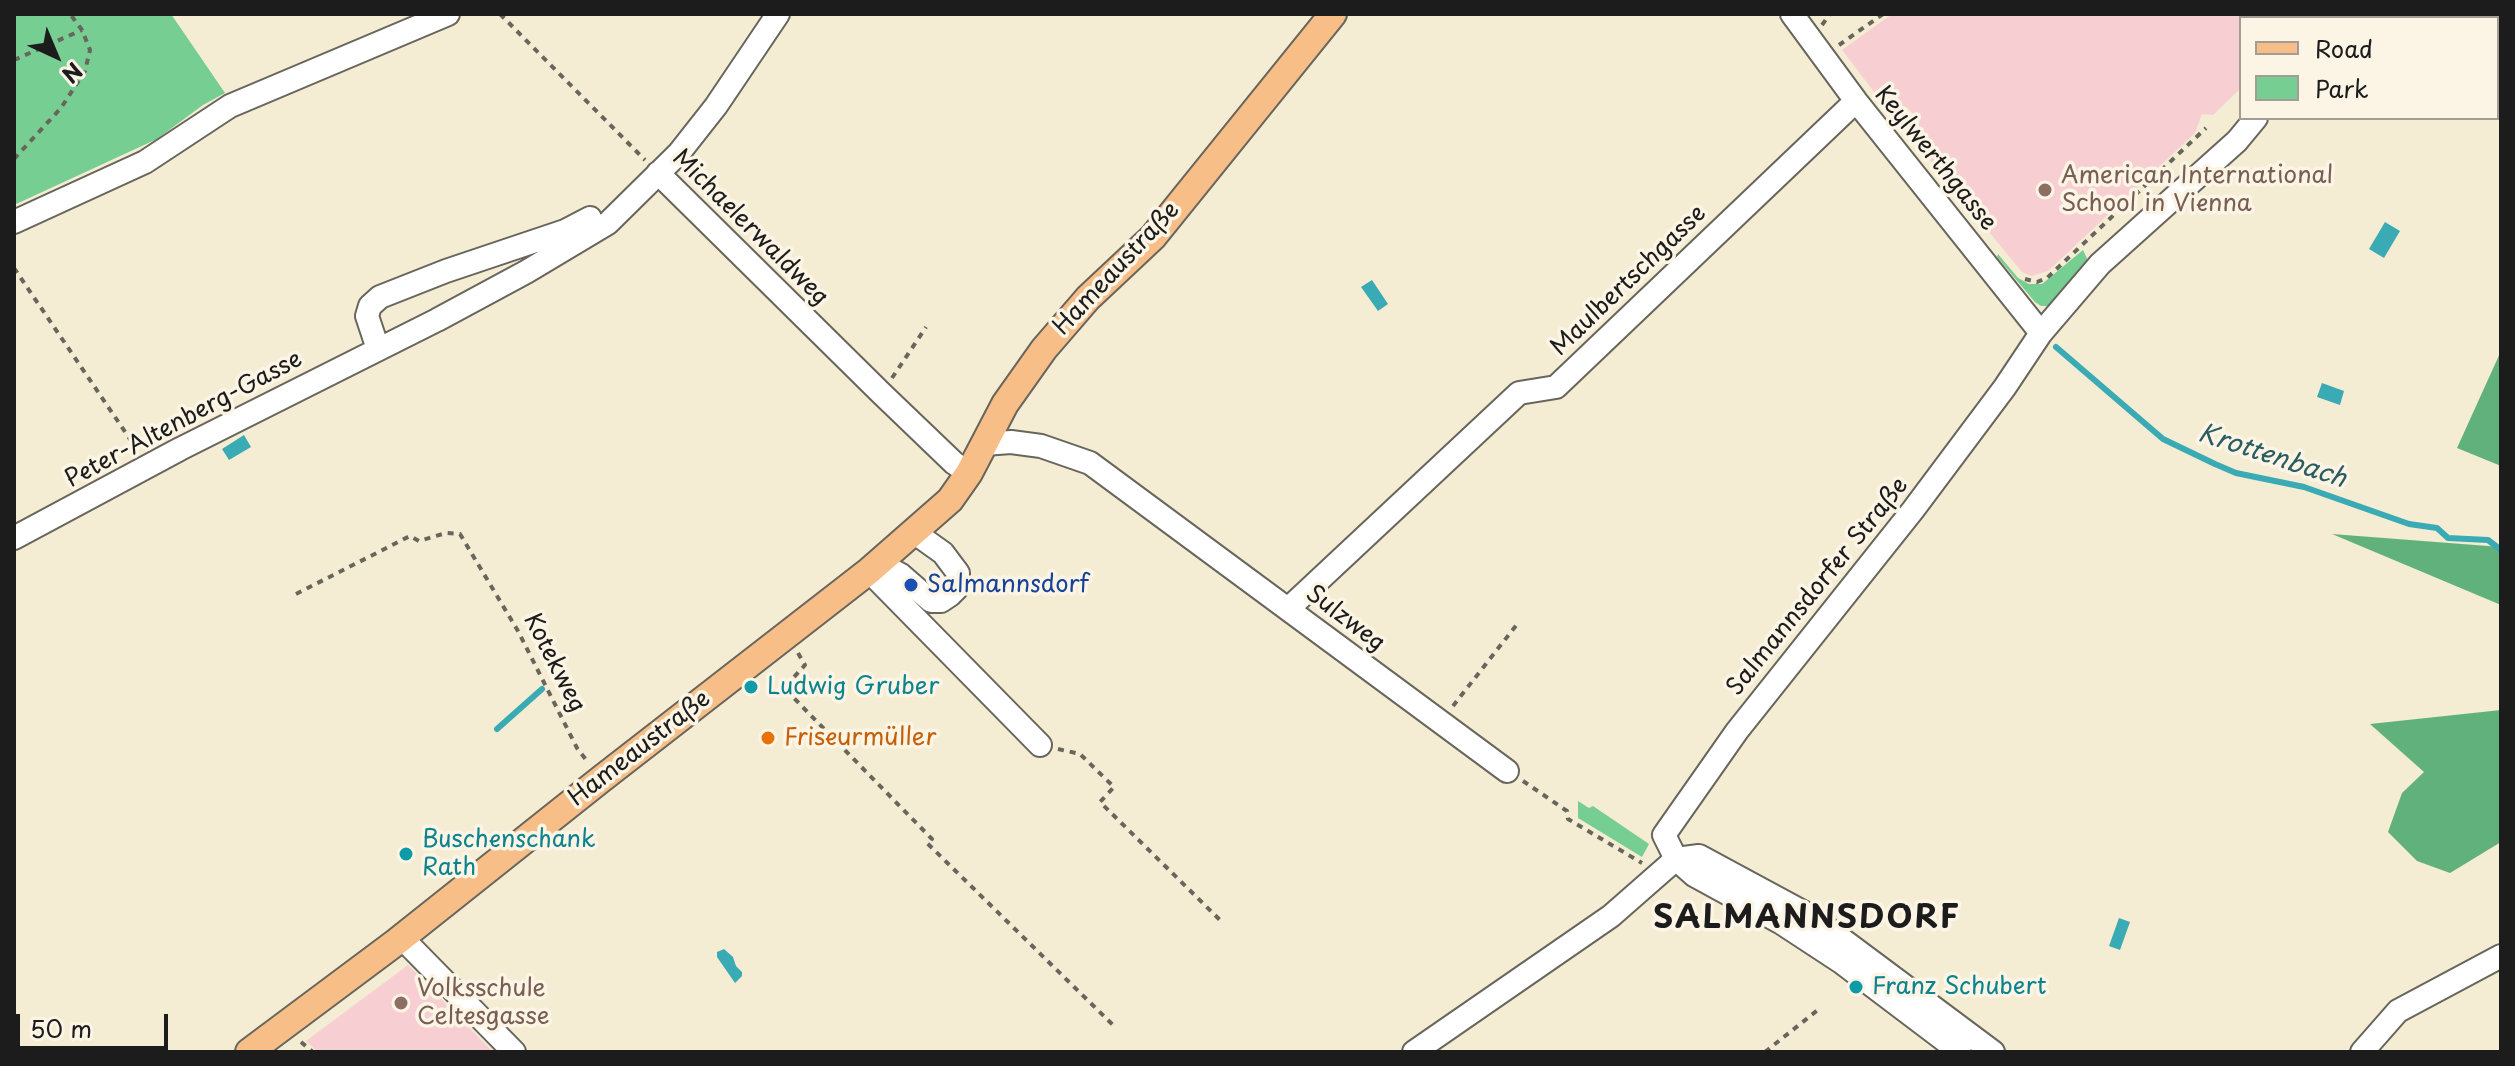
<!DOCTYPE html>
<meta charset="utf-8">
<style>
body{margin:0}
#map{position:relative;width:2515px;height:1066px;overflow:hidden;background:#f4ecd3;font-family:"Playpen Sans",sans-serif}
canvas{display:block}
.frame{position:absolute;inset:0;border:16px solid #1c1c1c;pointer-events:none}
.legend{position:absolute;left:2239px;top:16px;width:260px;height:104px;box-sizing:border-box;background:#fcf5e5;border:2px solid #a29e95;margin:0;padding:10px 14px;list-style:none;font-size:24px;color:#1c1c1c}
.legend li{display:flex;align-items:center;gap:16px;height:40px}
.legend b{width:40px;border:2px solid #a29e95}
.north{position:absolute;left:16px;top:16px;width:80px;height:80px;-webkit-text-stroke:6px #fcf5e5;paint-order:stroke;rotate:136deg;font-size:22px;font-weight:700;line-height:32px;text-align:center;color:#1c1c1c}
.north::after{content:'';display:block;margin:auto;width:28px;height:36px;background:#1c1c1c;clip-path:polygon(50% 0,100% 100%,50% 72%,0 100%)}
.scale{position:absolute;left:16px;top:1014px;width:152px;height:36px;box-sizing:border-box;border:4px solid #1c1c1c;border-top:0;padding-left:10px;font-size:24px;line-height:28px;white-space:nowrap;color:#1c1c1c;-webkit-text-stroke:6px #fcf5e5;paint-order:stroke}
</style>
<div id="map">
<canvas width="2515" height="1066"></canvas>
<div class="frame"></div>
<ul class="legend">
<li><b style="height:10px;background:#f7be88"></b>Road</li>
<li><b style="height:22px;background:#77ce93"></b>Park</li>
</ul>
<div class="north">N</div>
<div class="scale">50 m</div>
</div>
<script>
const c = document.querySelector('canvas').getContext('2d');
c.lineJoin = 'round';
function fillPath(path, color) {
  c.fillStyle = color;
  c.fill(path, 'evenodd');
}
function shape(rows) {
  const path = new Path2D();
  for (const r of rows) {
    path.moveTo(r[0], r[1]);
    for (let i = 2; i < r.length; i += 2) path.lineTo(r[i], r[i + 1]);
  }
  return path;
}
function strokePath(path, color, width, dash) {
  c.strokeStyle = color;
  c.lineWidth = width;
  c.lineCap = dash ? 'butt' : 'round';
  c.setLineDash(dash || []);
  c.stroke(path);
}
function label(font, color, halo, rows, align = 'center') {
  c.font = font + ' "Playpen Sans",sans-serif';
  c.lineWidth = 7;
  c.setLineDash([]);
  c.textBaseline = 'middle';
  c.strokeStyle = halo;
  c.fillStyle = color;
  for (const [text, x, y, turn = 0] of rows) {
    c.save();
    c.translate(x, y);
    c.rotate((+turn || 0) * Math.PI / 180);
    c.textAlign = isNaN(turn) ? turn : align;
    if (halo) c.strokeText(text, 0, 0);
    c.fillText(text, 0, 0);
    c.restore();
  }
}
fillPath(shape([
 [1892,14,2312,14,2308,18,2241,18,2241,88,2213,115,2202,114,2195,133,2048,271,2031,276,2022,272,1914,141,1920,120,1906,107,1885,106,1842,50],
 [408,965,493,1052,318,1052,306,1041]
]), '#f7cfd2');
fillPath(shape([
 [14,14,171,14,225,93,203,105,157,139,14,205],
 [2083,250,2090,265,2055,305,2048,306,2041,306,2035,302,1997,257,1998,254,2018,278,2029,284,2042,284],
 [1578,801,1589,808,1593,806,1649,844,1642,857,1578,818]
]), '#77ce93');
fillPath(shape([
 [2501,351,2501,466,2457,448],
 [2332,534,2501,547,2501,605],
 [2501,710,2501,842,2450,873,2417,861,2388,832,2402,793,2424,772,2370,724]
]), '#61b17d');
fillPath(shape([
 [2385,222,2400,231,2384,258,2369,249],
 [1372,280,1388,304,1378,311,1361,287],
 [2322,383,2344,391,2340,405,2317,397],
 [244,435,251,447,229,460,222,449],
 [2119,918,2130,922,2120,950,2109,946],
 [724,949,733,957,736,966,742,972,742,976,735,983,717,957,717,952]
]), '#3aabb5');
strokePath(shape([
 [2056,347,2163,439,2215,464,2236,473,2304,487,2409,524,2437,528,2448,538,2488,540,2501,550],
 [497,729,542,689]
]), '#3aabb5', 6);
const minor = shape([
 [1792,14,1856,101,2041,333],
 [2338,18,2342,14],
 [658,173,881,393,954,463,969,473],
 [14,222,145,162,230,106,448,14],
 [378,349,367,316,370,306,380,297,446,271,565,231,590,218],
 [984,444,1011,442,1041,446,1090,463,1507,771],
 [14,538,180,449,437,320,526,272,608,223,679,153,716,106,778,14],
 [879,563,901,575,931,601,941,601,950,595,957,588,958,573,943,553,915,533],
 [869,571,1040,745],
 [1288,609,1519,393,1556,387,1856,101],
 [1676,859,1699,856,1812,917,1993,1052],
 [402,938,514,1052],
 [1414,1052,1611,916,1676,859],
 [1960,1052,1841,962,1780,922,1694,875,1676,859,1664,835,1737,731,1913,510,2005,387,2041,333,2100,264,2237,141,2256,118],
 [2362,1052,2398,1011,2501,956]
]);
const major = shape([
 [249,1052,395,943,600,780,869,571,950,500,969,473,1005,404,1044,349,1088,298,1153,237,1333,14]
]);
strokePath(minor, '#68655c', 26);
strokePath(major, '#68655c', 30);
strokePath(shape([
 [500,14,645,160],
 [1822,25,1830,14],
 [1839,45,1883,14],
 [14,60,82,30],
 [14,159,61,108,85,71,90,50,82,30,70,14],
 [14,268,136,448],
 [2025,279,2037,282,2047,278,2206,128],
 [892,378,926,327],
 [296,594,410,536,419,541,446,533,460,534,518,631,577,748,587,761],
 [798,653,805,665,784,688,932,839,927,843,1113,1025],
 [1453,706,1518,623],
 [1058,749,1080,754,1114,787,1100,802,1220,920],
 [1523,781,1567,811,1568,819,1642,863],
 [301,1042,313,1052],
 [1765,1052,1819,1009]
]), '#68655c', 4, [6, 6]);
strokePath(minor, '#fff', 22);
strokePath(major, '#f7be88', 26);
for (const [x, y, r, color] of [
 [2045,190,8,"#8d6e63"],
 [911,585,8,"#1a4fb4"],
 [751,687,8,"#0f9aa8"],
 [768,738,8,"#e8710a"],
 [406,854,8,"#0f9aa8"],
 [1856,987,8,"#0f9aa8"],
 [401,1003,8,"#8d6e63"]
]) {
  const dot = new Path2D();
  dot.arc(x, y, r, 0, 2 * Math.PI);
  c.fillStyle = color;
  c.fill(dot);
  strokePath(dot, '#fcf5e5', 3);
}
label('24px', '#1c1c1c', '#fcf5e5', [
 ["Keylwerthgasse",1935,159,51],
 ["Michaelerwaldweg",750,228,45],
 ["Hameaustraße",1117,269,-47],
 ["Maulbertschgasse",1629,281,-44],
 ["Peter-Altenberg-Gasse",184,420,-28],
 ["Salmannsdorfer Straße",1818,587,-51],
 ["Sulzweg",1345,619,37],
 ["Kotekweg",554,663,63],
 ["Hameaustraße",640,749,-38]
]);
label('24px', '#785e54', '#fcf5e5', [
 ["American International",2061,176],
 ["School in Vienna",2061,204],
 ["Volksschule",417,989],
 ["Celtesgasse",417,1017]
], 'left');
label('24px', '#164399', '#fcf5e5', [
 ["Salmannsdorf",927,585]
], 'left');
label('24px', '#0d838f', '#fcf5e5', [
 ["Ludwig Gruber",767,687],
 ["Buschenschank",422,840],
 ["Rath",422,868],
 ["Franz Schubert",1872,987]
], 'left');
label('24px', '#c56008', '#fcf5e5', [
 ["Friseurmüller",784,738]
], 'left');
label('italic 26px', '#2a5c61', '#fcf5e5', [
 ["Krottenbach",2272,457,18]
]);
c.letterSpacing = '2px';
label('bold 32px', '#1c1c1c', '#fcf5e5', [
 ["SALMANNSDORF",1807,919]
]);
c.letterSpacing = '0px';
</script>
